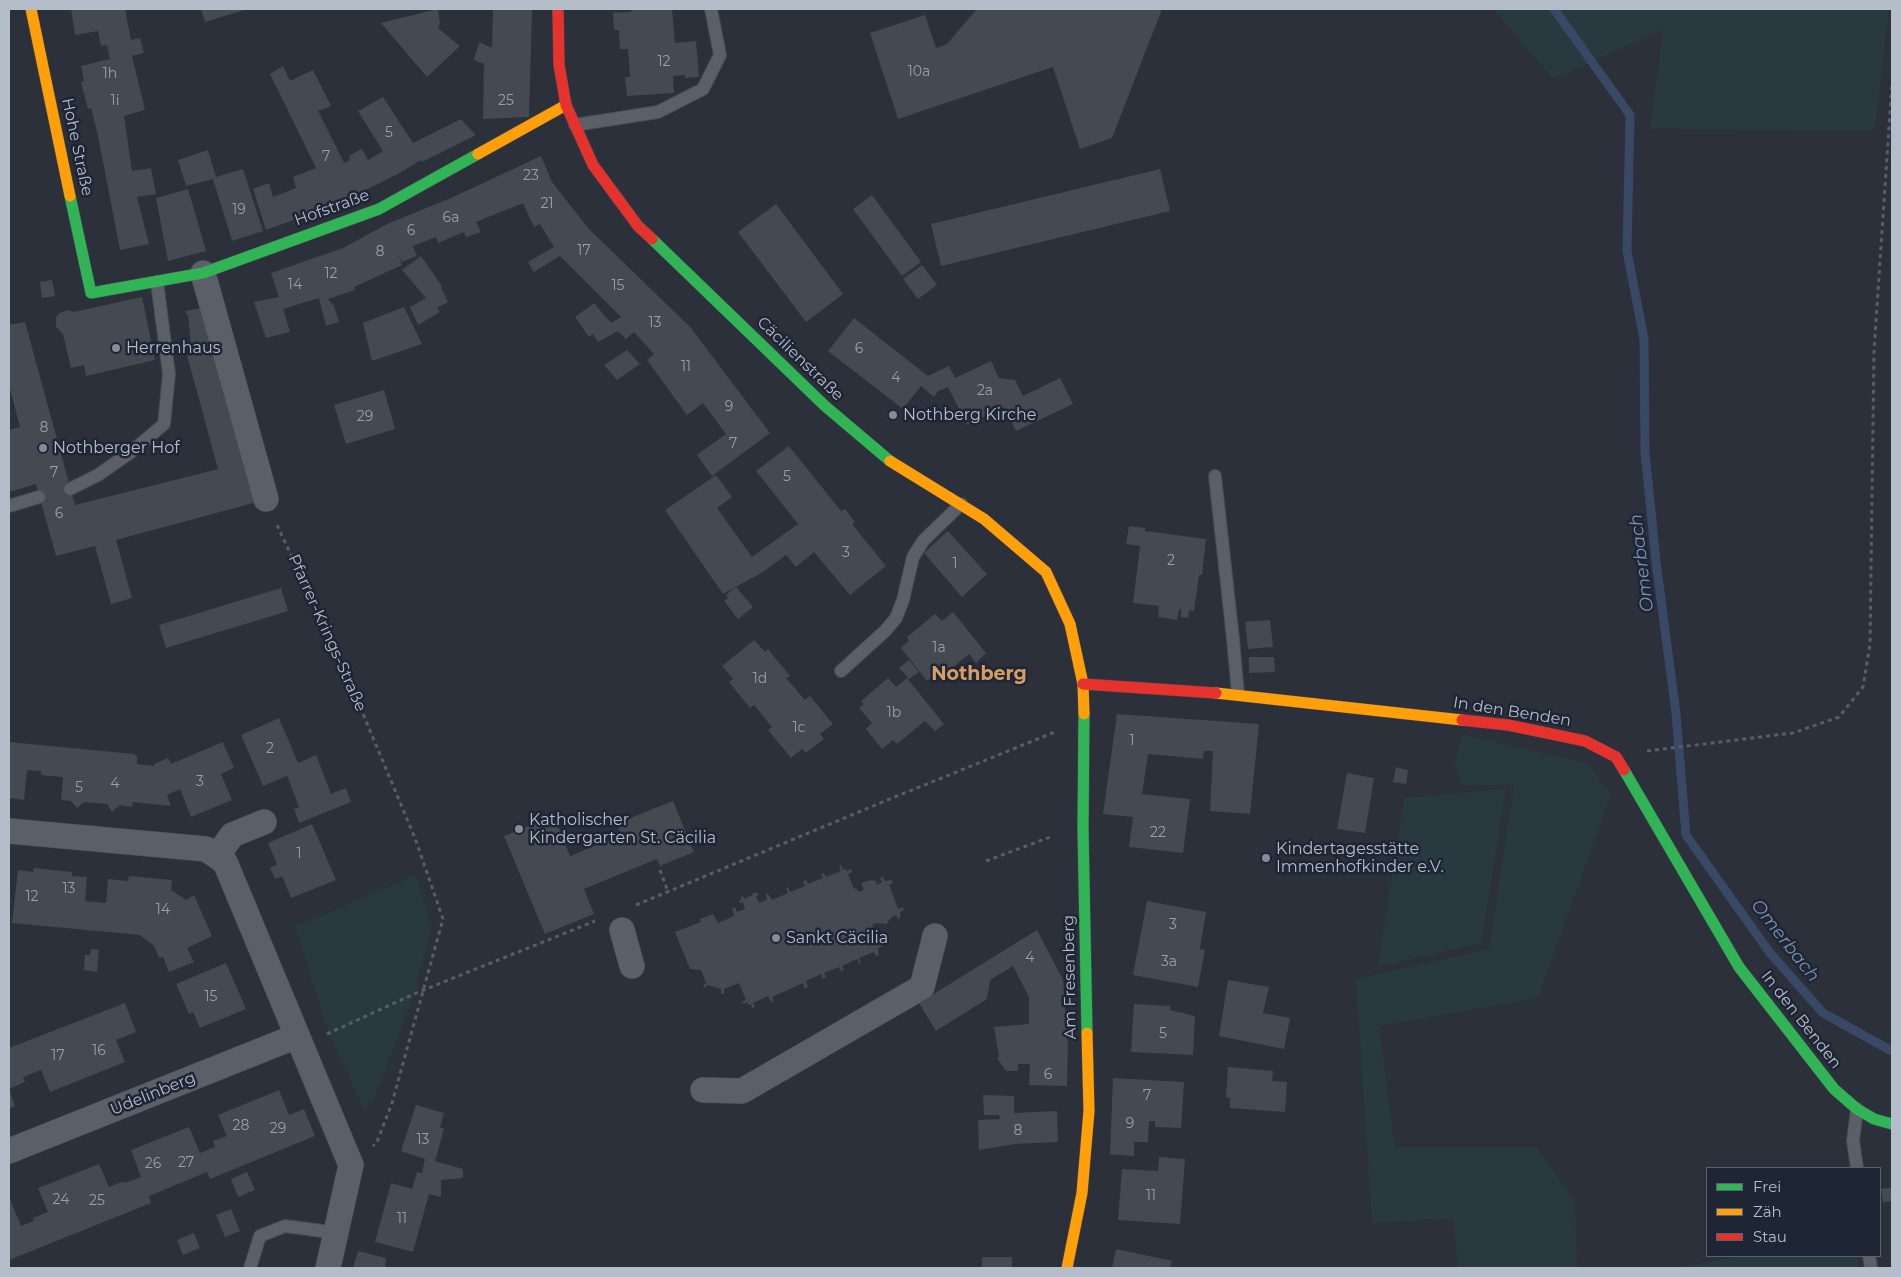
<!DOCTYPE html>
<meta charset="utf-8">
<style>
body{margin:0}
#map{position:relative;width:1901px;height:1277px;overflow:hidden;background:#2b303a;font-family:Montserrat,sans-serif}
canvas{display:block}
.frame{position:absolute;inset:0;border:10px solid #b5bcca;pointer-events:none}
.legend{position:absolute;left:1706px;top:1167px;width:175px;height:90px;box-sizing:border-box;background:#1e2635;border:1px solid #5a6271;margin:0;padding:6px 9px;list-style:none;font-size:15px;color:#b5bcca}
.legend li{display:flex;align-items:center;gap:10px;height:25px}
.legend b{width:25px;border:1px solid #5a6271}
</style>
<div id="map">
<canvas width="1901" height="1277"></canvas>
<div class="frame"></div>
<ul class="legend">
<li><b style="height:6px;background:#30b455"></b>Frei</li>
<li><b style="height:6px;background:#ff9f0a"></b>Zäh</li>
<li><b style="height:6px;background:#e5322d"></b>Stau</li>
</ul>
</div>
<script>
const c = document.querySelector('canvas').getContext('2d');
c.lineJoin = 'round';
function fillPath(path, color) {
  c.fillStyle = color;
  c.fill(path, 'evenodd');
}
function shape(rows) {
  const path = new Path2D();
  for (const r of rows) {
    path.moveTo(r[0], r[1]);
    for (let i = 2; i < r.length; i += 2) path.lineTo(r[i], r[i + 1]);
  }
  return path;
}
function strokePath(path, color, width, dash) {
  c.strokeStyle = color;
  c.lineWidth = width;
  c.lineCap = dash ? 'butt' : 'round';
  c.setLineDash(dash || []);
  c.stroke(path);
}
function label(font, color, halo, rows, align = 'center') {
  c.font = font + ' Montserrat,sans-serif';
  c.lineWidth = 5;
  c.setLineDash([]);
  c.textBaseline = 'middle';
  c.strokeStyle = halo;
  c.fillStyle = color;
  for (const [text, x, y, turn = 0] of rows) {
    c.save();
    c.translate(x, y);
    c.rotate((+turn || 0) * Math.PI / 180);
    c.textAlign = isNaN(turn) ? turn : align;
    if (halo) c.strokeText(text, 0, 0);
    c.fillText(text, 0, 0);
    c.restore();
  }
}
fillPath(shape([
 [1493,9,1889,9,1875,130,1650,129,1663,30,1553,79],
 [1462,734,1588,764,1611,794,1538,998,1379,1026,1395,1147,1537,1147,1575,1202,1577,1268,1458,1268,1453,1218,1372,1223,1356,979,1489,949,1514,785,1461,785,1455,763],
 [1506,789,1481,943,1378,967,1404,798],
 [416,875,432,926,414,994,375,1097,365,1113,329,1033,295,927],
 [1743,1256,1858,1256,1859,1268,1673,1268]
]), '#283a40');
strokePath(shape([
 [1554,9,1630,115,1627,251,1644,339,1645,452,1656,561,1676,714,1686,835,1770,953,1823,1013,1890,1050,1892,1050]
]), '#394965', 9);
fillPath(shape([
 [71,9,125,9,131,40,140,38,144,53,132,56,145,110,124,116,132,171,151,168,156,194,137,197,149,244,120,250,98,136,91,108,88,109,81,82,84,81,81,66,110,59,107,45,101,46,98,31,75,35],
 [201,9,248,9,205,22],
 [438,9,440,24,438,28,460,46,427,77,381,23],
 [493,9,532,9,529,117,483,119,484,64,474,60,479,42,492,48],
 [631,9,672,9,675,43,696,41,699,77,685,78,685,75,673,76,674,93,627,96,625,77,630,77,628,49,620,49,619,30,614,30,613,13,631,12],
 [974,9,1162,9,1112,138,1080,149,1053,67,898,119,870,33,925,15,936,48,947,44,976,10],
 [283,66,290,81,313,70,331,106,318,111,344,163,349,161,350,155,362,149,368,160,383,151,358,111,383,97,413,143,461,119,476,135,422,162,421,160,396,175,335,205,266,230,253,189,269,183,273,197,296,188,293,177,316,168,270,74],
 [208,150,216,177,243,169,263,231,232,241,213,179,186,186,178,160],
 [541,156,552,182,588,228,691,328,770,433,712,476,697,455,726,434,703,403,687,415,647,360,654,354,634,332,626,339,618,331,598,342,593,334,589,337,575,317,594,303,611,323,621,317,560,256,534,272,528,262,554,247,540,224,534,227,523,203,476,222,481,232,466,237,464,232,438,243,436,237,413,246,417,256,402,262,397,251,402,265,354,287,355,290,328,299,334,306,339,322,326,326,319,298,283,309,290,332,266,338,254,302,279,297,271,273,343,248,387,224,451,198],
 [1160,169,1170,211,941,266,931,224],
 [188,189,206,251,168,261,156,198],
 [872,195,921,262,902,276,853,209],
 [776,204,843,294,806,322,738,232],
 [421,256,442,286,441,287,448,302,437,308,440,312,418,325,410,307,426,298,402,270],
 [922,265,937,285,918,299,903,279],
 [52,280,55,296,42,298,40,282],
 [142,297,155,360,86,376,84,365,71,368,63,334,56,327,56,317,59,313,69,310,74,312],
 [404,307,422,344,372,361,363,323],
 [201,308,257,502,116,540,132,598,111,604,95,546,56,556,36,484,9,492,9,430,20,427,9,385,9,325,25,322,75,505,218,469,187,355,192,354,188,314,187,315,185,311],
 [854,318,928,376,949,366,955,378,991,361,999,378,1015,380,1023,396,1060,378,1073,404,1016,431,1004,407,967,425,948,387,938,391,934,397,921,386,903,409,828,351],
 [627,350,640,364,617,380,604,365],
 [384,390,395,429,346,444,334,405],
 [789,446,841,511,845,509,855,522,852,524,886,566,850,595,814,552,796,567,786,555,763,572,723,594,665,510,716,475,732,497,717,508,752,557,798,524,756,471],
 [1129,526,1145,528,1145,531,1206,539,1202,575,1199,575,1194,611,1189,610,1188,618,1181,617,1181,609,1179,609,1177,620,1158,617,1159,606,1133,603,1140,546,1126,544],
 [948,531,987,574,962,597,924,553],
 [736,587,753,607,738,619,724,601,728,598,726,595],
 [281,588,288,611,166,648,159,625],
 [953,612,986,653,976,663,969,654,940,678,936,673,927,681,901,648,909,641,907,637,935,614,942,621],
 [1270,620,1273,647,1248,649,1245,622],
 [754,640,765,652,768,649,790,676,786,678,805,700,810,696,833,724,820,734,824,739,806,753,802,749,791,758,768,730,772,727,754,705,750,708,729,682,733,679,722,666],
 [1249,657,1274,657,1275,672,1249,673],
 [909,660,919,672,909,679,899,668],
 [888,678,896,687,907,678,944,724,935,731,925,721,897,744,893,740,882,749,866,729,872,723,859,708,864,704,861,701],
 [1117,714,1259,724,1250,814,1210,811,1213,751,1204,751,1203,759,1148,754,1142,794,1190,799,1183,853,1129,847,1133,817,1103,814],
 [279,718,298,763,316,755,331,794,346,788,351,802,299,823,294,809,299,807,287,776,263,786,241,735],
 [9,742,134,754,137,757,137,764,155,766,154,764,168,758,171,764,223,742,234,768,221,774,232,800,191,817,180,789,167,795,171,806,133,802,132,807,120,805,112,812,107,804,84,802,77,808,71,801,61,800,63,777,41,775,41,771,27,770,24,800,9,798],
 [1396,767,1408,770,1406,784,1393,782],
 [1347,773,1374,778,1365,833,1337,829],
 [673,801,694,852,662,865,661,868,657,859,584,889,594,914,545,934,504,836,554,816,570,856,621,835,617,824,618,823],
 [312,824,336,880,291,898,282,876,275,879,270,868,277,864,268,843],
 [841,865,843,870,846,869,846,871,851,869,852,872,848,874,854,889,856,888,859,892,864,890,861,883,871,880,876,881,877,885,882,882,880,878,883,877,885,881,892,880,893,883,889,885,898,909,903,907,904,910,900,912,900,918,898,919,896,915,892,917,886,924,876,923,872,925,874,929,872,930,878,945,882,943,883,946,878,948,879,955,876,956,874,952,859,958,861,963,859,964,857,959,842,966,844,970,841,971,839,967,824,973,826,977,823,979,821,974,806,981,808,987,805,989,803,983,772,997,774,1001,772,1003,768,996,753,1003,755,1007,752,1008,751,1004,748,1005,748,1002,743,1004,742,1002,746,1000,739,983,724,989,724,994,721,994,721,989,708,985,705,988,703,986,706,983,701,970,690,969,675,932,701,922,700,919,713,914,718,923,734,916,732,908,735,907,737,912,745,909,743,902,740,903,739,901,741,899,741,897,743,896,744,899,753,895,752,893,757,893,759,895,756,896,759,903,767,900,766,894,768,894,772,900,788,893,786,889,788,887,790,892,805,886,803,881,806,880,808,884,823,878,821,874,824,873,826,877,841,871,839,866],
 [34,868,72,872,72,876,87,877,85,901,106,903,108,879,128,881,129,876,172,880,171,890,186,900,194,895,212,936,187,948,194,962,169,972,163,957,159,958,154,946,140,935,12,923,18,870,33,872],
 [1147,901,1206,912,1200,949,1205,950,1198,987,1133,975],
 [1037,930,1063,980,1068,1048,1067,1086,1029,1085,1030,1064,1018,1064,1018,1071,1006,1071,997,1058,999,1057,994,1027,1029,1024,1029,997,1013,966,990,980,987,999,936,1031,919,1003],
 [91,949,99,950,97,972,84,970,85,955,90,955],
 [226,963,246,1009,200,1028,193,1012,189,1014,176,984],
 [1228,980,1269,987,1263,1013,1290,1018,1284,1049,1219,1036],
 [125,1003,136,1032,116,1040,125,1062,50,1092,41,1070,23,1077,25,1082,9,1089,9,1048],
 [1134,1004,1170,1006,1170,1010,1195,1016,1193,1055,1131,1052],
 [1228,1067,1273,1071,1272,1081,1287,1082,1285,1112,1230,1108,1230,1098,1226,1097],
 [1113,1078,1184,1082,1181,1128,1155,1127,1155,1121,1149,1121,1148,1142,1134,1142,1134,1156,1110,1154],
 [9,1089,15,1106,9,1109],
 [279,1090,289,1115,304,1109,315,1136,210,1179,207,1172,149,1196,151,1203,9,1260,9,1197,21,1226,34,1221,33,1218,48,1212,38,1188,99,1164,109,1187,124,1181,125,1183,141,1177,131,1150,189,1127,200,1153,215,1147,213,1141,227,1136,218,1115],
 [983,1095,1014,1096,1014,1113,1057,1111,1058,1142,1015,1144,979,1150,978,1120,1000,1119,999,1115,984,1115],
 [416,1105,444,1113,440,1127,444,1129,435,1161,463,1169,463,1178,441,1180,441,1197,429,1194,413,1252,375,1242,391,1183,412,1189,417,1172,422,1173,425,1159,401,1151],
 [1159,1157,1185,1159,1180,1224,1118,1220,1122,1169,1158,1171],
 [247,1172,255,1190,238,1197,231,1179],
 [1892,1187,1892,1201,1883,1202,1881,1189],
 [231,1209,240,1231,225,1237,216,1215],
 [194,1233,200,1248,183,1255,177,1240],
 [1116,1249,1172,1261,1170,1268,1112,1268],
 [358,1251,386,1258,385,1268,353,1268],
 [982,1257,1012,1257,1012,1268,982,1268]
]), '#454952');
const lane = shape([
 [575,125,658,112,703,89,720,55,711,9],
 [1215,476,1233,639,1238,694],
 [70,489,98,475,131,452,164,424,169,374,157,282],
 [9,506,39,497],
 [841,671,885,631,896,618,903,600,913,557,923,541,961,504],
 [1857,1109,1853,1141,1857,1168],
 [1869,1256,1871,1268],
 [250,1268,260,1236,285,1226,337,1233]
]);
const street = shape([
 [203,273,266,499],
 [9,831,206,849,225,862,351,1165,328,1268],
 [218,855,232,835,264,822],
 [622,930,632,966],
 [703,1090,742,1091,922,987,935,936],
 [9,1151,297,1036]
]);
const fast = shape([
 [70,196,91,293,203,273,379,209,478,154],
 [652,239,825,406,890,461],
 [1084,714,1083,829,1087,1033],
 [1624,770,1739,967,1834,1089,1857,1109,1874,1119,1892,1124]
]);
const slow = shape([
 [31,9,70,196],
 [478,154,566,105],
 [890,461,984,519,1046,572,1070,624,1083,684,1084,714],
 [1216,693,1462,720],
 [1067,1268,1082,1193,1089,1111,1087,1033]
]);
const jam = shape([
 [558,9,559,65,566,105,593,165,638,226,652,239],
 [1083,684,1216,693],
 [1462,720,1508,725,1585,741,1616,757,1624,770]
]);
strokePath(lane, '#474b52', 14);
strokePath(street, '#474b52', 26);
strokePath(fast, '#474b52', 12);
strokePath(slow, '#474b52', 12);
strokePath(jam, '#474b52', 12);
strokePath(shape([
 [277,525,345,671,415,838,443,919,392,1103,377,1142,373,1146],
 [1647,751,1793,733,1839,717,1863,687,1870,644,1874,351,1892,82],
 [986,861,1053,836],
 [660,870,668,892],
 [636,905,897,796,1055,732],
 [327,1034,414,994,595,921]
]), '#595e64', 3, [4, 4]);
strokePath(lane, '#5b5f68', 12);
strokePath(street, '#5b5f68', 25);
strokePath(fast, '#30b455', 11);
strokePath(slow, '#ff9f0a', 11);
strokePath(jam, '#e5322d', 11);
for (const [x, y, r, color] of [
 [116,348,5,"#858b98"],
 [893,415,5,"#858b98"],
 [43,448,5,"#858b98"],
 [519,829,5,"#858b98"],
 [1266,858,5,"#858b98"],
 [776,938,5,"#858b98"]
]) {
  const dot = new Path2D();
  dot.arc(x, y, r, 0, 2 * Math.PI);
  c.fillStyle = color;
  c.fill(dot);
  strokePath(dot, '#1e2635', 2);
}
label('14px', '#999fac', null, [
 ["12",664,62],
 ["10a",919,72],
 ["1h",110,74],
 ["1i",115,101],
 ["25",506,101],
 ["5",389,133],
 ["7",326,157],
 ["23",531,176],
 ["21",547,204],
 ["19",239,210],
 ["6a",451,218],
 ["6",411,231],
 ["17",584,251],
 ["8",380,252],
 ["12",331,274],
 ["14",295,285],
 ["15",618,286],
 ["13",655,323],
 ["6",859,349],
 ["11",686,367],
 ["4",896,378],
 ["2a",985,391],
 ["9",729,407],
 ["29",365,417],
 ["8",44,428],
 ["7",733,444],
 ["7",54,473],
 ["5",787,477],
 ["6",59,514],
 ["3",846,553],
 ["2",1171,561],
 ["1",955,564],
 ["1a",939,648],
 ["1d",760,679],
 ["1b",894,713],
 ["1c",799,728],
 ["1",1132,741],
 ["2",270,749],
 ["3",200,782],
 ["4",115,784],
 ["5",79,788],
 ["22",1158,833],
 ["1",299,854],
 ["13",69,889],
 ["12",32,897],
 ["14",163,910],
 ["3",1173,925],
 ["4",1030,958],
 ["3a",1169,962],
 ["15",211,997],
 ["5",1163,1034],
 ["16",99,1051],
 ["17",58,1056],
 ["6",1048,1075],
 ["7",1147,1096],
 ["9",1130,1124],
 ["28",241,1126],
 ["29",278,1129],
 ["8",1018,1131],
 ["13",423,1140],
 ["27",186,1163],
 ["26",153,1164],
 ["11",1151,1196],
 ["24",61,1200],
 ["25",97,1201],
 ["11",402,1219]
]);
label('16px', '#b5bcca', '#1e2635', [
 ["Hohe Straße",77,147,78],
 ["Hofstraße",332,208,-20],
 ["Cäcilienstraße",800,359,44],
 ["Pfarrer-Krings-Straße",327,633,66],
 ["In den Benden",1512,712,9],
 ["Am Fresenberg",1070,977,-91],
 ["In den Benden",1801,1020,52],
 ["Udelinberg",153,1094,-22]
]);
label('16px', '#b5bcca', '#1e2635', [
 ["Herrenhaus",126,348],
 ["Nothberg Kirche",903,415],
 ["Nothberger Hof",53,448],
 ["Katholischer",529,820],
 ["Kindergarten St. Cäcilia",529,838],
 ["Kindertagesstätte",1276,849],
 ["Immenhofkinder e.V.",1276,867],
 ["Sankt Cäcilia",786,938]
], 'left');
label('italic 18px', '#7c90b2', '#1e2635', [
 ["Omerbach",1642,563,-97],
 ["Omerbach",1785,941,52]
]);
label('bold 19px', '#d69d64', '#1e2635', [
 ["Nothberg",979,674]
]);
</script>
